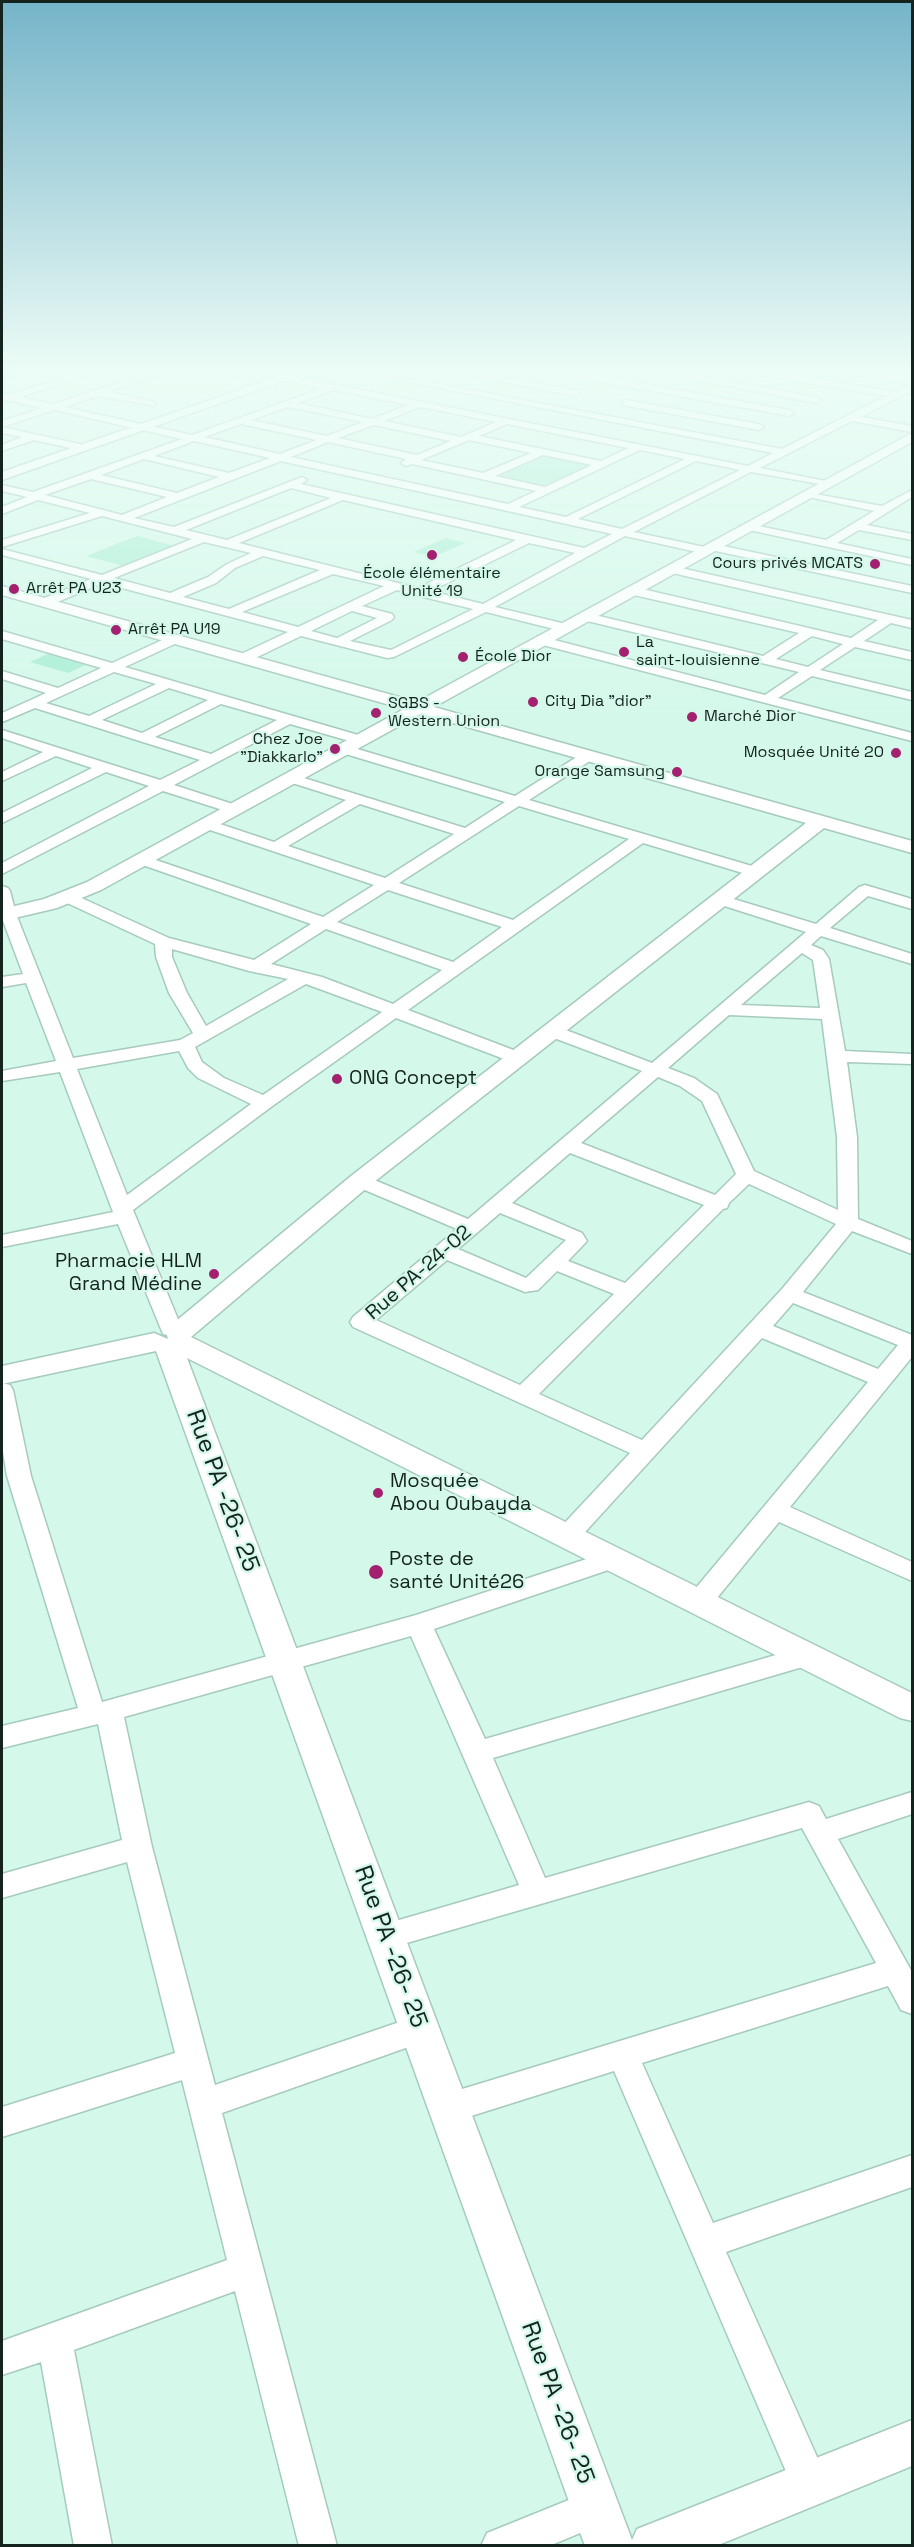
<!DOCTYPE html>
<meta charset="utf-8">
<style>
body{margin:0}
#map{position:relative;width:914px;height:2547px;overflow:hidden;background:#d4f9eb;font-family:"Space Grotesk",sans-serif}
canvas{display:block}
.frame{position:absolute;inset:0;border:3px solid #15231e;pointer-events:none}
</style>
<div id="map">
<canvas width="914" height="2547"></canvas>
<div class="frame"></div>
</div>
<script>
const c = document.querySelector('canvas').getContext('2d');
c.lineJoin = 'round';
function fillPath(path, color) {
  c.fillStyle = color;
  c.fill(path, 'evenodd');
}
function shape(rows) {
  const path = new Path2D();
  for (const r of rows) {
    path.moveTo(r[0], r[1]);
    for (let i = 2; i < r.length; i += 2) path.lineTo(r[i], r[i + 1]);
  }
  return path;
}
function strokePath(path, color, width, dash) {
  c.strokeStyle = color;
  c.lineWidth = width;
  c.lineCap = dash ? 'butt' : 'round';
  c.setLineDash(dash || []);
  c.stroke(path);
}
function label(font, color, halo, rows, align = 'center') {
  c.font = font + ' "Space Grotesk",sans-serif';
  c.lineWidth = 4.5;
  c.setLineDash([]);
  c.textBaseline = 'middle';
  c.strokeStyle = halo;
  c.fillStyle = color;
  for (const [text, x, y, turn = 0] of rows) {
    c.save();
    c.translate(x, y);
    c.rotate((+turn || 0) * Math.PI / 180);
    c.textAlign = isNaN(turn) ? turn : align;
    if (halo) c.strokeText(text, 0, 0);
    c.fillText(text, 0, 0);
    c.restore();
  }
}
fillPath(shape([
 [542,453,596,464,543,488,489,476],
 [137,536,175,546,124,566,86,556],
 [446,538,465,543,433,557,414,552],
 [52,652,90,663,68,673,30,662]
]), '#aaeed5');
const minor = shape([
 [24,367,38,367,2,379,2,373,24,367],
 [97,367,110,367,20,397,53,404,169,367,181,367,109,392,155,402,155,406,98,396,64,407,192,435,323,388,283,380,283,376,286,375,748,466,773,453,331,367,349,367,782,449,886,396,729,370,725,367,744,367,895,392,912,384,912,390,861,417,912,426,912,432,852,421,760,468,831,482,831,486,751,472,634,532,709,548,710,545,714,544,912,586,912,593,711,550,710,553,706,554,625,536,495,607,570,625,572,628,570,631,566,632,486,612,394,657,387,658,301,636,249,661,239,661,238,658,239,655,288,632,103,583,50,605,42,605,42,599,91,579,2,555,2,549,102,575,192,539,102,516,2,547,2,540,90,513,38,500,2,514,2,507,27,497,2,491,2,485,33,492,182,439,54,410,2,427,2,421,42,408,2,399,2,393,9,395,97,367],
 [334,390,408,405,372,419,298,403,334,390],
 [288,407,363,422,327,436,251,420,288,407],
 [420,407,496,422,461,437,384,421,420,407],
 [241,424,317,440,280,454,204,437,241,424],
 [507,424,628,448,601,461,479,436,507,424],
 [374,425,451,441,417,455,338,438,374,425],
 [469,440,531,453,483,473,421,460,469,440],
 [194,441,270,458,229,473,154,456,194,441],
 [328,442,406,459,401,463,406,466,412,464,536,491,508,504,291,457,328,442],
 [640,450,685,459,566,517,519,507,640,450],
 [543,455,592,465,545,487,495,476,543,455],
 [144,459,219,477,177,493,101,475,144,459],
 [281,461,612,534,584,548,301,484,307,480,302,477,174,527,134,518,281,461],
 [696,461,740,470,622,529,578,519,696,461],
 [91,479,167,497,122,515,45,495,91,479],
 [291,488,331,498,227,540,186,530,291,488],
 [343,500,516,540,418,588,239,543,343,500],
 [204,542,251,553,227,564,208,577,170,593,114,578,204,542],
 [529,543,575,553,483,604,431,591,529,543],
 [263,556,320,570,229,609,183,597,216,583,235,568,263,556],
 [333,574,384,586,298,627,242,612,333,574],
 [397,590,415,595,473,609,391,650,350,641,392,620,394,617,392,614,362,606,397,590],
 [352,611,377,618,337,638,311,631,352,611],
 [199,367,217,367,281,381,276,384,199,367],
 [429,367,447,367,575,390,580,393,575,396,429,367],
 [531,367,550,367,789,410,794,413,789,416,536,370,531,367],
 [631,367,650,367,816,397,821,400,816,403,631,367],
 [820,367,840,367,912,378,912,384,825,370,820,367],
 [626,400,759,424,764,427,759,430,623,405,623,401,626,400],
 [2,427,84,445,89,448,84,451,34,440,2,451,2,445,22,437,2,433,2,427],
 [912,490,912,497,867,525,912,534,912,540,859,530,837,543,912,559,912,565,749,530,743,527,749,524,826,540,874,511,804,496,804,492,882,506,912,490],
 [672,566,912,620,912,628,891,623,864,641,912,652,912,660,855,647,820,670,912,692,912,700,812,676,778,698,912,733,912,741,539,644,537,641,543,637,765,695,799,672,583,620,581,617,587,613,763,656,799,633,634,595,628,591,634,587,851,638,878,620,668,572,666,570,672,566],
 [812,636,843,644,808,667,776,659,812,636],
 [2,631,112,663,171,636,179,636,181,639,179,642,125,667,365,737,367,740,360,744,290,724,174,785,239,806,241,809,239,812,229,812,163,791,2,874,2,863,149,786,106,772,2,823,2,813,92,768,56,756,2,781,2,772,43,752,2,738,2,730,160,780,200,760,35,708,2,722,2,713,46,693,2,679,2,671,58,688,101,668,2,639,2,631],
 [114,672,156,684,89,716,46,703,114,672],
 [169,688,208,700,142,733,102,720,169,688],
 [221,704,277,720,211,754,155,737,221,704],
 [344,745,515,796,583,753,593,753,595,756,593,759,529,800,762,869,764,872,756,877,643,843,408,1010,524,1054,527,1058,524,1062,512,1062,396,1018,271,1107,133,1210,182,1329,179,1334,171,1336,163,1334,118,1224,2,1247,2,1235,113,1212,60,1072,2,1081,2,1071,56,1061,26,983,2,987,2,977,23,974,2,918,2,886,8,888,10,891,16,914,73,1058,180,1040,193,1033,169,993,156,957,155,944,63,901,61,898,63,895,75,895,169,938,254,960,311,924,137,863,134,860,137,857,147,857,323,917,374,885,201,827,198,824,201,821,211,821,274,842,346,800,286,781,284,778,291,774,465,828,505,802,339,752,337,749,344,745],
 [360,804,454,834,385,878,288,846,360,804],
 [519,806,629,839,513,920,399,883,519,806],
 [388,890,502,927,453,962,337,922,388,890],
 [326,929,442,970,393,1004,322,977,271,964,326,929],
 [172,949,249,971,288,979,206,1026,187,993,172,957,172,949],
 [306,984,382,1012,263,1095,224,1078,202,1062,195,1047,306,984],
 [179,1051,188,1068,198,1078,251,1104,127,1195,77,1069,179,1051],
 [865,885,912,899,912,909,868,896,830,928,912,954,912,964,821,936,811,945,823,950,829,959,845,1051,912,1054,912,1064,847,1062,857,1137,858,1219,912,1241,912,1254,852,1231,803,1292,912,1335,912,1357,790,1507,912,1562,912,1581,779,1522,708,1609,699,1611,690,1609,686,1602,690,1595,868,1382,762,1338,576,1542,567,1545,558,1542,555,1536,558,1530,630,1453,353,1327,350,1322,353,1317,457,1229,353,1185,350,1181,353,1177,360,1175,367,1177,468,1219,642,1071,546,1035,543,1031,546,1027,558,1027,652,1063,806,932,715,903,713,900,715,897,727,897,816,924,859,887,865,885],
 [802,953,813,960,820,1008,741,1005,802,953],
 [729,1015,822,1019,837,1137,838,1210,754,1171,717,1094,694,1078,668,1068,729,1015],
 [658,1077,680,1086,702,1101,736,1174,715,1195,581,1143,658,1077],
 [570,1153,704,1205,625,1283,568,1261,587,1241,582,1233,512,1203,570,1153],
 [749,1184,836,1224,782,1289,642,1440,539,1394,723,1209,727,1208,729,1203,749,1184],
 [500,1213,566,1240,526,1278,458,1249,500,1213],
 [447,1260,525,1292,538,1290,557,1271,614,1294,520,1385,376,1320,447,1260],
 [793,1303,898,1345,878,1369,773,1326,793,1303],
 [2,1383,10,1385,13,1390,31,1476,102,1702,416,1615,614,1550,623,1553,626,1559,623,1565,434,1629,485,1739,807,1646,816,1649,820,1656,816,1663,493,1758,545,1878,809,1802,819,1806,826,1819,912,1792,912,1814,838,1839,912,1972,912,2014,901,2010,888,1986,642,2063,713,2223,912,2155,912,2187,726,2252,829,2484,823,2497,810,2503,797,2497,614,2071,449,2123,438,2119,433,2108,438,2097,449,2093,876,1963,802,1828,386,1949,375,1945,371,1936,375,1927,519,1885,411,1636,124,1717,152,1847,215,2085,420,2015,431,2019,435,2029,431,2039,222,2113,337,2546,299,2546,235,2291,74,2350,112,2546,74,2546,41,2362,2,2375,2,2341,227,2260,182,2080,2,2137,2,2107,175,2053,127,1862,2,1898,2,1874,122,1840,98,1724,2,1748,2,1726,78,1708,7,1476,2,1446,2,1383],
 [596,2489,609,2495,615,2508,609,2521,549,2546,481,2546,487,2533,596,2489]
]);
const tertiary = shape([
 [306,367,323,367,2,480,2,472,306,367],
 [912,433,912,442,434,707,912,841,912,853,824,828,369,1186,191,1337,912,1693,912,1721,900,1718,187,1358,632,2540,637,2529,912,2420,912,2466,716,2546,585,2546,156,1351,2,1384,2,1366,154,1333,168,1339,166,1332,170,1326,351,1176,806,823,421,714,101,890,57,908,2,921,2,909,44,899,87,882,404,709,2,595,2,586,417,702,912,433]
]);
strokePath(minor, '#a6cabc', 3);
strokePath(tertiary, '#a6cabc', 3);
fillPath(minor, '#fff');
fillPath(tertiary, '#fff');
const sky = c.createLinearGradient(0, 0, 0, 723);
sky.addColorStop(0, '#75b4c9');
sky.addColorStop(0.51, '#ecfcf6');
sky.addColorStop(1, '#ecfcf600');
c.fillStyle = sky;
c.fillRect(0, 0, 914, 723);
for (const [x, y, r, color] of [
 [432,555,6,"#a42170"],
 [875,564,6,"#a42170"],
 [14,589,6,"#a42170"],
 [116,630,6,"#a42170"],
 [624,652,6,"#a42170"],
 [463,657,6,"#a42170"],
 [533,702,6,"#a42170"],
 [376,713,6,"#a42170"],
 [692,717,6,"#a42170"],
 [335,749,6,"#a42170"],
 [896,753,6,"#a42170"],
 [677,772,6,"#a42170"],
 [337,1079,6,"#a42170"],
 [214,1274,6,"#a42170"],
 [378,1493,6,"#a42170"],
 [376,1572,8,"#a42170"]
]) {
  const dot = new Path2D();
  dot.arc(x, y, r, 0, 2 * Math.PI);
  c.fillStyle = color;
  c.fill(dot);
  strokePath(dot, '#d4f9eb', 2);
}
label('16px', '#15231e', '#d4f9eb', [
 ["Cours privés MCATS",863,564,"right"],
 ["École élémentaire",432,574,"center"],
 ["Unité 19",432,592,"center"],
 ["Arrêt PA U23",26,589],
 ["Arrêt PA U19",128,630],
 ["La",636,643],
 ["saint-louisienne",636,661],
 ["École Dior",475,657],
 ["City Dia \"dior\"",545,702],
 ["SGBS -",388,704],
 ["Western Union",388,722],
 ["Marché Dior",704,717],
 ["Chez Joe",323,740,"right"],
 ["\"Diakkarlo\"",323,758,"right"],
 ["Mosquée Unité 20",884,753,"right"],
 ["Orange Samsung",665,772,"right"]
], 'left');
label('20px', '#15231e', '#d4f9eb', [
 ["ONG Concept",349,1079],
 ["Pharmacie HLM",202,1262,"right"],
 ["Grand Médine",202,1285,"right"],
 ["Mosquée",390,1482],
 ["Abou Oubayda",390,1505],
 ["Poste de",389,1560],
 ["santé Unité26",389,1583]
], 'left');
label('20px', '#15231e', '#d4f9eb', [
 ["Rue PA-24-02",419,1273,-41]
]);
label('24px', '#15231e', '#d4f9eb', [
 ["Rue PA -26- 25",222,1491,70],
 ["Rue PA -26- 25",390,1947,70],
 ["Rue PA -26- 25",557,2403,70]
]);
</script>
